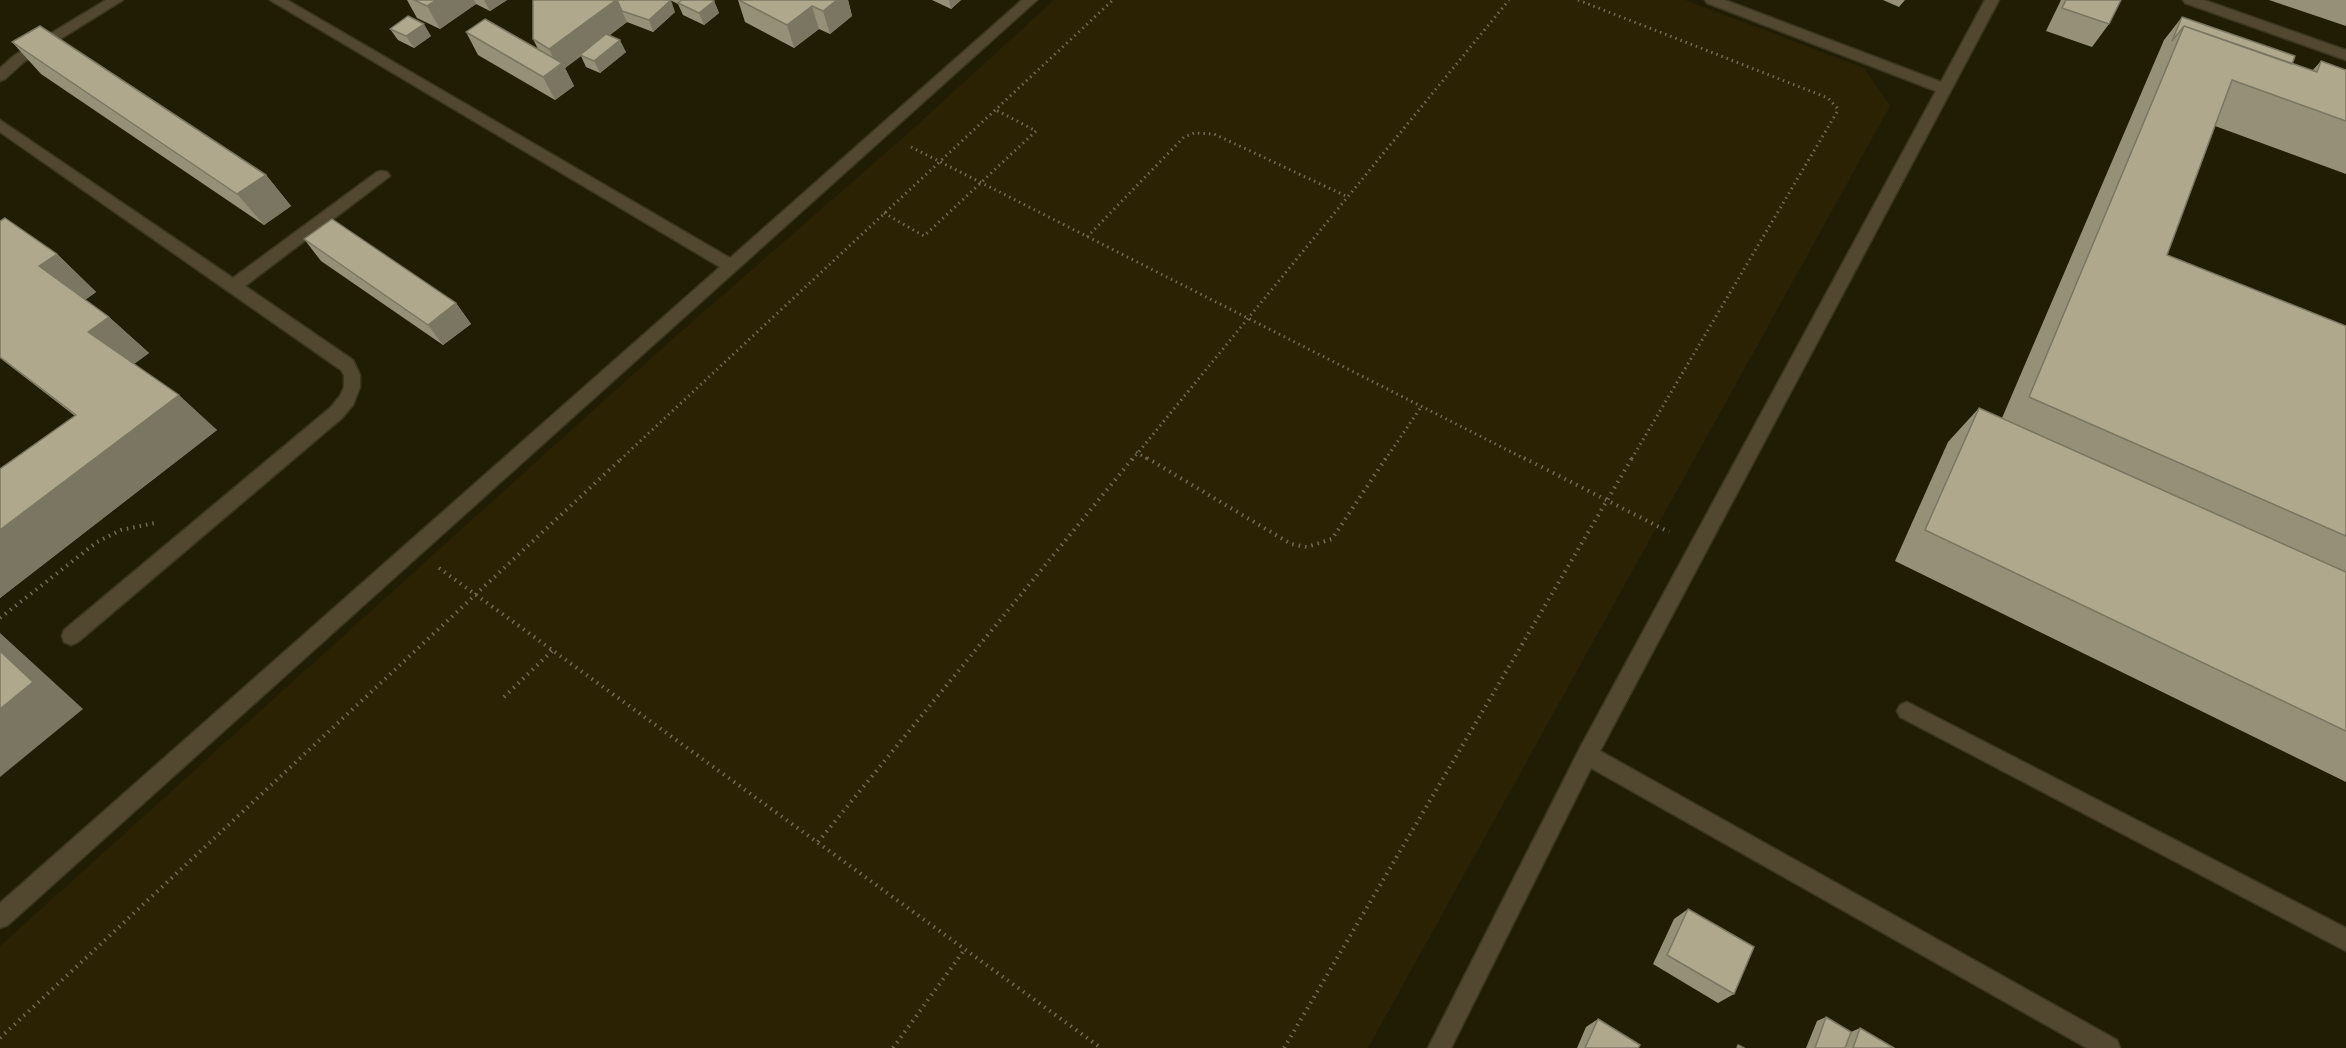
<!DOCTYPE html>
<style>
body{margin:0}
canvas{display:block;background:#211c04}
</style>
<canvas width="2346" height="1048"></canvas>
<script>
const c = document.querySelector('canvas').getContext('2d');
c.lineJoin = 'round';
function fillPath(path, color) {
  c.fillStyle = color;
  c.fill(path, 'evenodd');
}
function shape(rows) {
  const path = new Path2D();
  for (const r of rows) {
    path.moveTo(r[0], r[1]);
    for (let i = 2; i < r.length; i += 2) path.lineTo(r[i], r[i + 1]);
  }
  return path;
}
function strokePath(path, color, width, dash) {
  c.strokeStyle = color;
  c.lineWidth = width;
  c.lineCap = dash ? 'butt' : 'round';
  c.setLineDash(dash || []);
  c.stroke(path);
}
fillPath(shape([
 [1054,0,1685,0,1864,68,1890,106,1368,1048,0,1048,0,946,660,350,905,136]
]), '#2a2202');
const minor = shape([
 [106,0,123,0,25,61,5,79,0,81,0,68,15,55,106,0],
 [270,0,287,0,730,258,1022,0,1037,0,8,925,0,928,0,903,720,267,270,0],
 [1705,0,1725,0,1941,82,1985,0,1999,0,1600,751,2117,1040,2120,1048,2087,1048,1591,768,1451,1048,1428,1048,1580,748,1936,91,1707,3,1705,0],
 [2183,0,2204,0,2346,50,2346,60,2185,3,2183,0],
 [0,120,233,278,377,172,382,171,387,172,390,176,245,286,353,360,360,375,360,387,353,405,342,418,78,642,71,645,64,642,62,636,64,630,330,408,340,396,344,387,344,375,341,370,0,132,0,120],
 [1907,702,2346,928,2346,951,1900,717,1897,711,1900,705,1907,702]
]);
strokePath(minor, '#3b361f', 3);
strokePath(shape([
 [1578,0,1828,98,1837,108,1837,112,1631,460],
 [911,147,1527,460],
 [884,213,924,236,1036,131,996,110],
 [1087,237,1184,137,1194,133,1214,134,1348,197],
 [1136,452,1149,460],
 [620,460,1113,0],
 [1132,460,1509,0],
 [1385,460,1421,407]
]), '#6e6a56', 3, [1.5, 4]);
strokePath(shape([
 [1147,458,1291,544,1307,547,1332,539,1386,458],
 [1524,458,1669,532],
 [439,568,1101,1048],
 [0,618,97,542,121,530,155,523],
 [504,697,553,650],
 [818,842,1133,458],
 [0,1038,622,458],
 [893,1048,965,949],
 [1284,1048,1632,458]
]), '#6e6a56', 4, [1.5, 5]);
fillPath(minor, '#524830');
fillPath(shape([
 [407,0,507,0,490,11,476,4,440,29,417,18],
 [533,0,675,12,653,32,627,22,610,35,626,52,600,73,586,67,581,56,565,68,574,86,555,100,478,55,466,32,538,49,533,39],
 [670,0,712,0,714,1,719,13,704,25,683,15,678,4],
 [738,0,848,0,852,16,830,34,819,29,794,48,745,22],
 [932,0,961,0,951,9],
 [1883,0,1905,0,1899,7],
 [2061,0,2121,0,2109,24,2092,47,2046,31],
 [2269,0,2346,0,2346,26],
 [2182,17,2292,64,2312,71,2321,61,2346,70,2346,174,2215,126,2167,255,2346,326,2346,782,1895,561,1948,442,1979,408,2002,418,2164,40],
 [390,29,431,36,414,48,398,40],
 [12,42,266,175,291,206,264,225,41,74],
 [0,221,57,254,96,292,85,300,109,317,149,353,134,364,217,430,0,598,0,469,75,416,0,358],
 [304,239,456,303,471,324,443,345,321,261],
 [1688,909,1734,994,1718,1003,1653,964,1674,919],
 [1826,1017,1851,1032,1860,1028,1894,1048,1806,1048,1817,1021],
 [1598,1019,1638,1048,1577,1048,1586,1027]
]), '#969078');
fillPath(shape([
 [436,0,474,0,476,4,440,29,427,6],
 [484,0,507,0,490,11],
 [616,0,617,0,627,22,582,56,580,55,581,56,565,68,574,86,555,100,543,77,558,67,549,49],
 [671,0,675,12,653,32,649,20],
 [837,0,848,0,852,16,830,34,823,11],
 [949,0,961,0,951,9],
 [714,1,719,13,704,25,699,13],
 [812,6,819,29,794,48,787,25],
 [424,24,431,36,414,48,406,36],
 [620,40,626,52,600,73,594,61],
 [266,175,291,206,264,225,237,194],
 [57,254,96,292,79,304,39,266],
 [456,303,471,324,443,345,428,325],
 [109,317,149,353,128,368,88,332],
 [179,395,217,430,0,598,0,530],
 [0,633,83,709,0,777]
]), '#7a7662');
const building = shape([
 [414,0,436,0,427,6,414,0],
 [533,0,616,0,549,49,533,39,533,0],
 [617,0,671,0,649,20,622,11,617,0],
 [682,0,712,0,714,1,699,13,678,3,682,0],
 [739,0,837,0,823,11,812,6,787,25,739,0],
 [2066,0,2121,0,2109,24,2062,8,2066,0],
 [408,16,424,24,406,36,390,29,408,16],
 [2182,17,2295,56,2292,64,2184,26,2172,41,2182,17],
 [485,19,562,63,543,77,466,32,485,19],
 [40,26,266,175,237,194,12,42,40,26],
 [2184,26,2317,72,2321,61,2346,70,2346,121,2232,80,2167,255,2346,326,2346,536,2029,397,2184,26],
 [606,34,620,40,594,61,580,55,606,34],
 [5,218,57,254,39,266,109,317,88,332,179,395,0,530,0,469,76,415,0,357,0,221,5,218],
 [332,219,456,303,428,325,304,239,332,219],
 [1979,408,2346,572,2346,731,1925,530,1979,408],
 [0,651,33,682,0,709,0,651],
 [1688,909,1754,947,1734,994,1667,955,1688,909],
 [1826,1017,1851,1032,1845,1048,1815,1048,1826,1017],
 [1598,1019,1640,1045,1638,1048,1585,1048,1598,1019],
 [1860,1028,1894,1048,1853,1048,1860,1028],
 [1738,1045,1744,1048,1737,1048,1738,1045]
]);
fillPath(building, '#afa88c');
strokePath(building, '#7a7662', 1.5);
</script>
